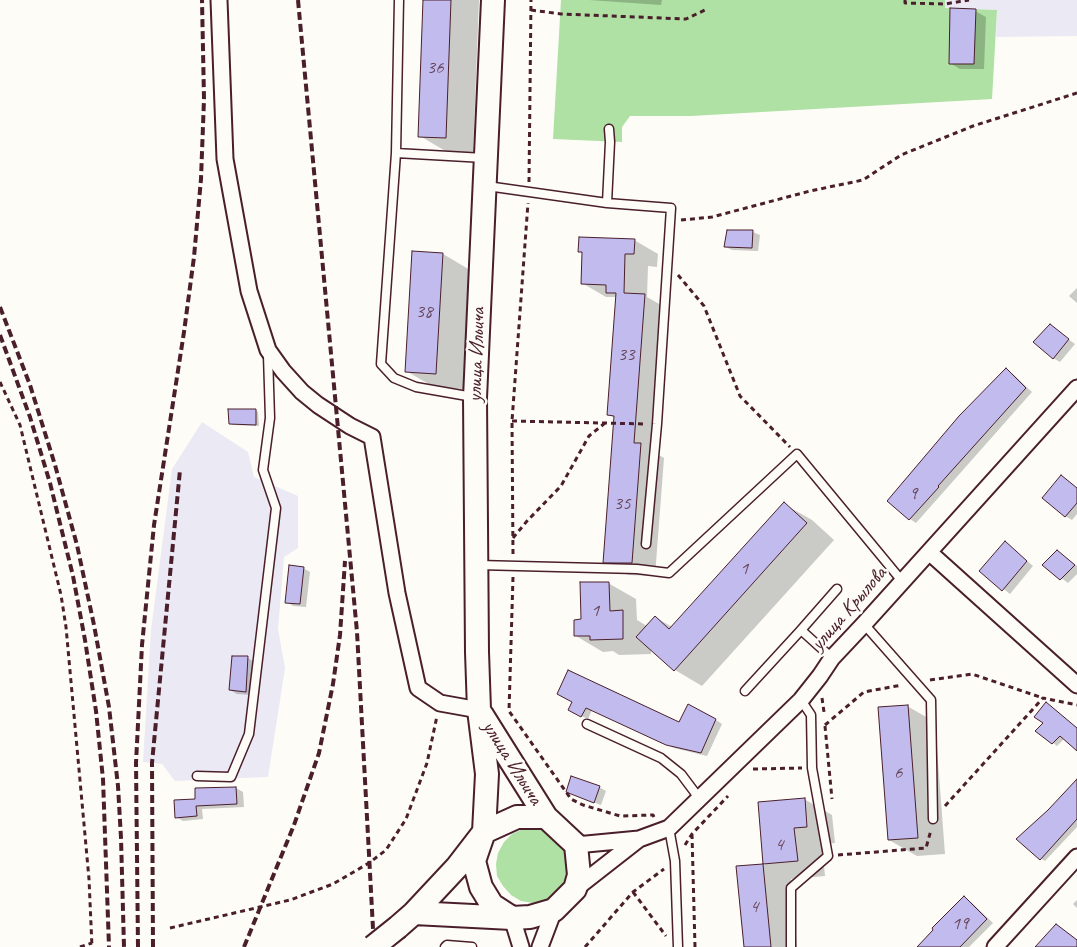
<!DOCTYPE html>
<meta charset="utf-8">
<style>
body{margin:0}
canvas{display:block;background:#fdfcf7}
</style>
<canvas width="1077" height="947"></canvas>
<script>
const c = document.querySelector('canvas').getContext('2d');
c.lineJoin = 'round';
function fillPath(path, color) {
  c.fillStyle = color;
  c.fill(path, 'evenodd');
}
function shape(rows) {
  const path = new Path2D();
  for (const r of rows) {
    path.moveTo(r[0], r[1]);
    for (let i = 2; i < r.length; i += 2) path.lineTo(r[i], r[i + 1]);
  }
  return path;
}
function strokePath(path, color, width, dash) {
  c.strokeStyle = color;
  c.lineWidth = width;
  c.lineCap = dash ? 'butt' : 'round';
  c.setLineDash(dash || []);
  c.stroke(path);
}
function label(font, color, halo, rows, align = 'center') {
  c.font = font + ' Caveat,sans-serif';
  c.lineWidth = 5;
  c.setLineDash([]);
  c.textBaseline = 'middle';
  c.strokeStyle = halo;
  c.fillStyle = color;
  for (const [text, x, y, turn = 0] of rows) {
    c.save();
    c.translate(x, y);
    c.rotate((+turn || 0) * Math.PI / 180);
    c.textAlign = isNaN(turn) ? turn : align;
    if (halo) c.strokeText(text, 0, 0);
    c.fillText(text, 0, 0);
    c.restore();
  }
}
fillPath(shape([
 [945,0,1077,0,1077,36,996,37,997,10,945,8],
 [202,422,248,452,254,477,298,496,298,548,284,557,278,629,285,668,268,777,175,781,162,764,143,762,151,630,172,469]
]), '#ebe9f4');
fillPath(shape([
 [561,0,945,0,945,8,997,10,992,99,691,116,630,116,622,127,622,142,553,139],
 [535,828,546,830,564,844,569,878,563,888,555,896,544,901,533,903,521,901,511,895,503,886,497,876,496,864,498,853,504,842,512,834,523,829]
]), '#aee1a3');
fillPath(shape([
 [425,0,479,0,473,153,447,152,420,136],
 [589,0,662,0,661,5],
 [975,11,986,17,984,69,960,69,950,63],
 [728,231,753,232,760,235,758,251,732,250,726,247],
 [634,240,658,254,657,267,648,266,647,297,668,309,657,454,664,458,655,576,628,575,604,562,615,418,608,414,617,297,606,297,582,283,584,253,580,251],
 [443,254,470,270,463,389,434,387,406,371],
 [1077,288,1077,303,1069,296],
 [1050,326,1075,344,1060,362,1053,358],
 [1006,370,1013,374,1032,392,916,523,910,519,889,501],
 [255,410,258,412,259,426,233,425,230,423],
 [1062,477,1077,488,1077,514,1072,520,1065,516],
 [784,504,812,520,834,540,702,686,675,670,651,648,651,654,619,655,613,651,603,652,576,636,582,621,608,583,636,599,637,620,647,626,655,617,672,627],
 [1006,543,1033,566,1010,594,981,571],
 [1058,552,1077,566,1077,574,1068,583,1044,565],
 [303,568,310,572,306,607,293,606,287,602],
 [248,658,254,662,252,695,237,694,230,690],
 [574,701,679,724,716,720,722,724,707,756,674,748,592,710,588,719,577,714],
 [907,706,935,722,945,854,917,856,889,840],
 [1077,728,1077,749,1065,738,1057,746,1037,730],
 [1077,785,1077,827,1045,861,1040,858],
 [599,787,606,791,601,805,574,795],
 [236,788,243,792,244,807,202,809,203,819,183,821,176,817,197,800],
 [804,799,832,815,835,843,822,844,825,876,791,879,797,947,745,947,737,868,765,865,759,803],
 [964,898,971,902,993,923,969,947,918,947],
 [1077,900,1077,908,1073,904]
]), '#0003');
const building = shape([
 [423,0,451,0,446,138,418,137,423,0],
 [950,8,976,9,974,64,949,64,950,8],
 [727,230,753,230,752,248,724,247,727,230],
 [579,237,635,239,634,254,625,254,624,293,645,294,634,443,641,443,632,563,603,563,614,416,607,415,616,293,606,293,606,285,581,284,582,252,578,252,579,237],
 [412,251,443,253,436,374,405,372,412,251],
 [1050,324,1069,339,1053,359,1033,342,1050,324],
 [1006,368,1026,388,938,486,939,487,909,520,887,501,959,416,1006,368],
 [228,409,256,409,256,425,229,424,228,409],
 [1061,475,1077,488,1077,503,1065,517,1042,498,1061,475],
 [784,502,807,523,674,671,636,637,655,616,669,629,784,502],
 [1005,541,1027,561,1002,591,979,571,1005,541],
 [1057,550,1075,565,1060,580,1042,565,1057,550],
 [289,565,304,567,300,604,285,603,289,565],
 [580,582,609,582,610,611,623,610,623,639,590,640,590,636,574,636,574,620,581,619,580,582],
 [232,656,248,656,246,692,229,690,232,656],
 [568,670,679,722,688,704,716,719,701,753,666,745,586,708,581,717,568,710,572,702,557,694,568,670],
 [1046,702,1077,728,1077,751,1060,736,1052,744,1035,731,1043,723,1034,717,1046,702],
 [908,705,918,838,888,840,878,707,908,705],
 [571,776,600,786,594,803,566,792,571,776],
 [1077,779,1077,819,1040,860,1016,839,1048,810,1077,779],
 [236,787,237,804,196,806,197,816,175,818,174,800,195,799,195,788,236,787],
 [805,798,807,827,794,828,798,861,763,864,758,802,805,798],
 [763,864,771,947,744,947,736,866,763,864],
 [964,896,987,919,960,947,917,947,933,930,932,928,964,896],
 [1056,924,1077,940,1077,947,1035,947,1056,924]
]);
fillPath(building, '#c2bcee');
strokePath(building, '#4a1f2b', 1);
const lane = shape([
 [399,0,396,153,381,364,394,378,416,387,473,397],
 [396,153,484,158],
 [487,186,607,203,671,208,657,424,646,544],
 [607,203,610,142,609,129],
 [478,565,637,569,669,573,797,454,902,581],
 [864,624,931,700,933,819],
 [801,630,837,589],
 [745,691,801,630,832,658],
 [587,724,661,758,681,774,699,798],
 [197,776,231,777,249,734,276,508,263,470,270,418,268,355],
 [669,828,675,861,678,947],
 [445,947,447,945,472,947],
 [791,947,791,888,828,856,812,768,811,715,801,700]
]);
const street = shape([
 [219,0,225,159,249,291,268,350,283,371,302,392,318,405,350,426,372,437,397,593,418,688,440,703,479,710],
 [929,552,1077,685],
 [576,845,639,839,669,828,801,700,820,676,832,658,864,624,1077,388],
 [575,889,639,839],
 [512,918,521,947],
 [540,947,554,910],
 [995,947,1077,857]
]);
const secondary = shape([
 [414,913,512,918,530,917,554,910,575,889,579,875,576,845,546,817,482,715],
 [512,918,492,905,481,887,474,861,484,832,517,817,546,817],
 [398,927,414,913,457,867,484,832,487,774,479,710,477,652,475,398,493,0]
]);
strokePath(lane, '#4a1f2b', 11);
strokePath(street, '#4a1f2b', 19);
strokePath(secondary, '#4a1f2b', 26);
strokePath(shape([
 [905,0,905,3,945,4,969,0],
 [531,10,561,14,686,19,707,9],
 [529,182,531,0],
 [681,220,712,217,810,191,863,180,901,155,973,126,1077,93],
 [678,275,704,306,740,396,790,447],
 [0,382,20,425,61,595,66,627,89,879,92,947],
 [512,421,647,424],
 [513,538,527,521,561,486,589,436,605,423],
 [513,554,512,421,528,203],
 [513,577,509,711,571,799,583,805,620,816,653,815,654,817],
 [930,680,972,674,1043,698],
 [822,698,824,712],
 [825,725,864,692,902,685],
 [825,726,832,799],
 [753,769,802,768],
 [945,806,1043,698,1077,705],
 [692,834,695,947],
 [685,845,692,834,728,796],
 [838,855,926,848,931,830],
 [633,892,666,936],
 [170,928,290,900,333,884,369,863,386,850,406,819,427,763,437,716],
 [80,947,92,943],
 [585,947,633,892,664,869]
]), '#4a1f2b', 3, [5, 4]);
strokePath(lane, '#fdfcf7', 8);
strokePath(street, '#fdfcf7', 15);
strokePath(secondary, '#fdfcf7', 22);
strokePath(shape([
 [298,0,357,632,374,947],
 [0,307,30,385,55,465,77,545,94,625,109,707,118,786,121,838,124,947],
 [0,335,30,417,50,483,73,576,85,640,96,711,103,779,109,947],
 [138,947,136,763,142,645,154,525,184,332,194,257,201,179,204,99,202,0],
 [153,947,152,763,180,470],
 [244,947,294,825,319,753,333,684,340,635,345,561]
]), '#4a1f2b', 4, [8, 4]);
const secondaryBridge = shape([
 [373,947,398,927]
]);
strokePath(secondaryBridge, '#4a1f2b', 26, []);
strokePath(secondaryBridge, '#fdfcf7', 22);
label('19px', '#68465c', null, [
 ["36",435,68],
 ["38",424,312],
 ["33",626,355],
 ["9",913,494],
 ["35",622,504],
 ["1",744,569],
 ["1",595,611],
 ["6",898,773],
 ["4",779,845],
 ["4",754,907],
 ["19",960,924]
]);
label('21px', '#4a1f2b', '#fdfcf7', [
 ["улица Ильича",477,355,-88],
 ["улица Крылова",849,609,-49],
 ["улица Ильича",512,763,58]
]);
</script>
